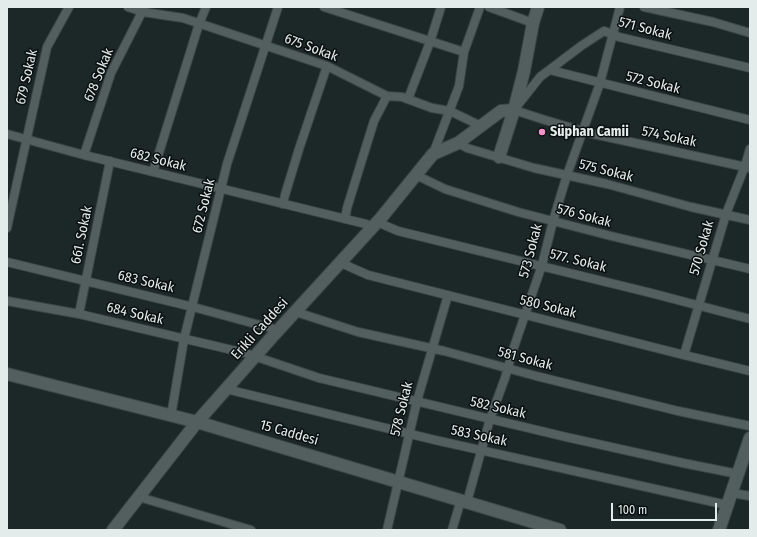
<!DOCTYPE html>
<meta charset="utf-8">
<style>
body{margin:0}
#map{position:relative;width:757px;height:537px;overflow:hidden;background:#1c2728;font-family:"Fira Sans Condensed",sans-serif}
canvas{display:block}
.frame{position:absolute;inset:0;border:8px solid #e3ebeb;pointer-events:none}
.scale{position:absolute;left:611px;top:503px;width:106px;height:18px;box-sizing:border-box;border:2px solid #e3ebeb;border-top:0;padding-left:5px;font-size:12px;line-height:14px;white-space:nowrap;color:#e3ebeb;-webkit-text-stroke:3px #0a0f0f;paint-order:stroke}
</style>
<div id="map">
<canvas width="757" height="537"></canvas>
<div class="frame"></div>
<div class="scale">100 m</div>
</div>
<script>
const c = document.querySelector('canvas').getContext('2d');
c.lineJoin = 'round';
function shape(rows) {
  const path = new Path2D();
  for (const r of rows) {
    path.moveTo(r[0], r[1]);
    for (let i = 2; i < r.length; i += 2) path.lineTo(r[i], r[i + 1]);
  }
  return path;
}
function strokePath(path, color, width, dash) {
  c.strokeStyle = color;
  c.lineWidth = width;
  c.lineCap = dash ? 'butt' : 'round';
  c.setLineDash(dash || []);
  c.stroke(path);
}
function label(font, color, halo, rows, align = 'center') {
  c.font = font + ' "Fira Sans Condensed",sans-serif';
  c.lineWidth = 3;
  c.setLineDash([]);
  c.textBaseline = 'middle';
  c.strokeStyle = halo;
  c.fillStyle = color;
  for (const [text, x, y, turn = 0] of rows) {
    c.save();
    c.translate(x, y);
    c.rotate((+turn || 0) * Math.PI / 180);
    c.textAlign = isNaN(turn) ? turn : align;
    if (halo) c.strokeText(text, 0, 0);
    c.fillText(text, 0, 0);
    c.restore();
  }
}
const street = shape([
 [128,7,143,12,183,18,327,66,387,96,402,97,432,108,450,111,481,126],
 [324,7,464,52],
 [489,7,533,23],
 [644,7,713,22,750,33],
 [750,68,619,37,604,31,581,46,540,77,514,110,545,120,589,133,750,168],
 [550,70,750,120],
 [408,99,430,42,441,7],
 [7,134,84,155,366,224,373,227],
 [458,143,467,148,534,168,607,184,691,207,750,220],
 [433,154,459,86,464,52,480,7],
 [84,155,111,73,144,8],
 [153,172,199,24,206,7],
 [416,175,445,189,518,212,611,236,750,269],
 [283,204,285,195,299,149,327,66],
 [345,219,347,208,374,121,387,96],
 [377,222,398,231,651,293,750,319],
 [7,228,47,47,69,7],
 [7,262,193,307,278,330],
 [341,263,368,275,684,355,750,371],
 [7,301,79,314,245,353,319,378,566,437,683,463,738,474],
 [296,312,358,332,444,351,536,376,678,411,750,426],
 [79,314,110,161],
 [684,355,726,214,745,166,750,149],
 [226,389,435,440,727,505],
 [171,416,184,339,227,164,278,7],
 [732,493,750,496],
 [139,497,251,530],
 [467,502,490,419,505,378,513,350,542,265,553,221,567,175,600,83,620,7],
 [387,530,417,401,448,295],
 [452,530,461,500]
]);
const secondary = shape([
 [499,157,514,110,524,71,533,23,538,7],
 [7,374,197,422,560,530],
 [113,530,197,422,272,337,381,218,433,154,458,143,501,111,514,110],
 [719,530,750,438]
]);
strokePath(street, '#3b4545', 10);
strokePath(secondary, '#3b4545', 14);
strokePath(street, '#535f5f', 8);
strokePath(secondary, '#535f5f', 12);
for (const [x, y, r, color] of [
 [542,132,4,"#f890cc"]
]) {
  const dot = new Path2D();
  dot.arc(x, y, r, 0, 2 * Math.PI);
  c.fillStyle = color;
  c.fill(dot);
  strokePath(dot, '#0a0f0f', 1.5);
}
label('14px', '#e3ebeb', '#0a0f0f', [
 ["571 Sokak",645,29,15],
 ["675 Sokak",311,48,20],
 ["678 Sokak",99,75,-68],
 ["679 Sokak",27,77,-77],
 ["572 Sokak",653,83,14],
 ["574 Sokak",669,137,12],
 ["682 Sokak",158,160,14],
 ["575 Sokak",606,171,14],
 ["672 Sokak",204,206,-76],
 ["576 Sokak",584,216,15],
 ["661. Sokak",82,235,-78],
 ["570 Sokak",702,248,-74],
 ["573 Sokak",531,251,-75],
 ["577. Sokak",578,261,14],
 ["683 Sokak",146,282,13],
 ["580 Sokak",548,307,14],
 ["684 Sokak",135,314,13],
 ["Erikli Caddesi",260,329,-48],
 ["581 Sokak",525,359,15],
 ["582 Sokak",498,408,13],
 ["578 Sokak",402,409,-76],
 ["15 Caddesi",289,433,16],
 ["583 Sokak",479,436,12]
]);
label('bold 14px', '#e3ebeb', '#0a0f0f', [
 ["Süphan Camii",550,132]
], 'left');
</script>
